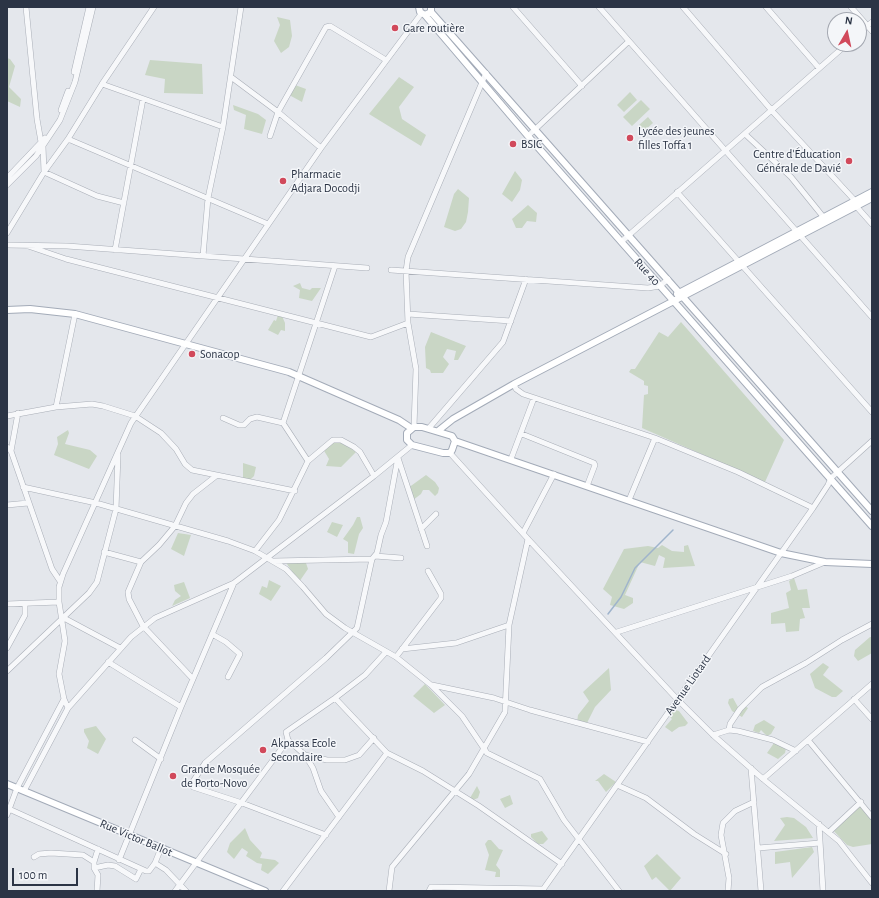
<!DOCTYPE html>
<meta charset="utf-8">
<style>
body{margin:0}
#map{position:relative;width:879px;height:898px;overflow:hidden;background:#e4e7ec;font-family:"Alegreya Sans",sans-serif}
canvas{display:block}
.frame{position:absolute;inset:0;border:8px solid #2b3445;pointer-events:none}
.north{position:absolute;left:827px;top:12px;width:40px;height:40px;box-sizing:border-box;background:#f4f6f9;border:1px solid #a4a8b1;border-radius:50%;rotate:9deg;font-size:11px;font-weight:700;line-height:16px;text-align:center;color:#2b3445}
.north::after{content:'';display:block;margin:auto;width:14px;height:18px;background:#d1495b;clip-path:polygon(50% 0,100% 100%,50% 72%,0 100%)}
.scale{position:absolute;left:12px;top:868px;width:66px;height:18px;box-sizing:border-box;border:2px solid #2b3445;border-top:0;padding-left:5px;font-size:12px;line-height:14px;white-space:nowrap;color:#2b3445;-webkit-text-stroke:3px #f4f6f9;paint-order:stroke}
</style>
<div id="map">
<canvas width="879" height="898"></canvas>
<div class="frame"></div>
<div class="north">N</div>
<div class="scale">100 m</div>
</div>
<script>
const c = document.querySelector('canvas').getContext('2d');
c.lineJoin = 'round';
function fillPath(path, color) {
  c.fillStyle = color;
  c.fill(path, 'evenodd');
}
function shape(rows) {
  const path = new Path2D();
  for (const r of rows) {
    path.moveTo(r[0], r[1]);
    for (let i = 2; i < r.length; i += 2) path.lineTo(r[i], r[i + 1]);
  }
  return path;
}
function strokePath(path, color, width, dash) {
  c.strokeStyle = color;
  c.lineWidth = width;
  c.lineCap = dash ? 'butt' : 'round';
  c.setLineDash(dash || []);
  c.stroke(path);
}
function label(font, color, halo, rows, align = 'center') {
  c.font = font + ' "Alegreya Sans",sans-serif';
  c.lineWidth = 3;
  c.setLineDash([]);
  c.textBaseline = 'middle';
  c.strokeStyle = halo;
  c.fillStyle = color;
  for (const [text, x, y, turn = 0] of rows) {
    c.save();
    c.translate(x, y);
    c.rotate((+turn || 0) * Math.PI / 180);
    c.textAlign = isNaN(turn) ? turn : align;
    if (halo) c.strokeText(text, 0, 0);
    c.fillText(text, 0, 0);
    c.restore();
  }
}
fillPath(shape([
 [277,17,290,20,292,36,289,47,281,53,274,41,280,25],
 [7,58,10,59,15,66,9,87,21,99,20,107,7,101],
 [150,60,202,64,203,94,164,93,165,79,145,75],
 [399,77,414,87,399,107,402,119,426,135,421,146,369,114],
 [295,85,306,89,302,102,291,96,290,92],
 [630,92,637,100,624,112,617,105],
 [641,100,650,109,632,126,623,117],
 [233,105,258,114,266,120,262,134,244,129,246,115,234,110],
 [648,117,653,123,644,131,639,125],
 [515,171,522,180,520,190,512,202,502,194],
 [458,189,469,198,468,212,466,222,461,229,455,231,444,227,454,194],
 [528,205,537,213,536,222,527,221,522,228,516,228,512,219],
 [300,283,302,288,310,290,312,288,321,288,312,301,299,298,300,290,293,286],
 [278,315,282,316,285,323,285,331,281,330,278,335,268,330,274,320,276,321],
 [681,322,784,440,765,482,642,428,644,395,648,394,648,386,644,385,644,381,629,372,631,369,635,369,659,332,668,337],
 [431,332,466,346,458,360,454,360,456,351,447,349,443,357,449,364,443,373,431,373,430,370,426,368,425,347],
 [68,430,69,433,65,444,90,450,97,456,89,469,54,455,58,444,57,437],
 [337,439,356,452,341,467,326,466,329,459,323,449],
 [243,463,256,467,254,476,250,480,243,478],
 [426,475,435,482,439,488,438,493,435,496,429,490,423,490,421,494,413,500,408,488],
 [357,517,360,517,363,528,359,534,354,554,348,553,348,542,343,539,353,525],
 [332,522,343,525,337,537,327,532],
 [178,533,191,535,184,556,171,549],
 [662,545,672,551,684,552,684,546,688,545,695,566,663,568,665,558,659,555,655,566,640,562,625,595,633,598,633,603,624,609,610,605,612,597,603,589,624,549,648,546,658,548],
 [305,560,308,569,299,582,285,561],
 [794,578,798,590,807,589,810,608,802,608,805,618,800,619,799,631,786,632,785,623,771,624,771,613,789,608,786,593,791,590,789,581],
 [269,580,281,586,271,601,259,594,262,586,267,588],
 [184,582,190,598,172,606,175,600,181,596,175,591,174,585],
 [870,637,872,637,872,653,858,661,854,656,855,650],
 [823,663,829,667,823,675,843,691,836,697,832,697,815,688,810,674],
 [609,668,611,690,595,707,586,725,577,723,578,715,589,701,583,692],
 [425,684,445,705,434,713,413,696],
 [733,698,739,709,743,705,748,708,742,717,732,711,728,703,729,699],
 [672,709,679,711,688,723,685,726,679,727,672,732,665,727,672,719,667,714],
 [764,720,775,727,771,734,767,736,761,730,759,733,753,731,755,725],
 [96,726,106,739,98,754,87,748,89,741,84,732,84,729],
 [774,743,786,748,785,753,778,759,767,753],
 [604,774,616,782,606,792,598,781,595,781],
 [477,786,480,792,478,798,473,800,470,798],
 [510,795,513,804,505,808,500,799],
 [861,802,872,817,872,844,853,847,847,845,832,829],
 [787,817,794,818,806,827,813,838,774,841,785,825,780,818],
 [245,828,250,840,262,853,260,858,275,860,279,863,268,874,261,870,262,864,257,863,246,856,248,852,242,848,234,859,227,852,230,843],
 [542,831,548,839,543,844,538,844,531,837,531,834],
 [488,840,491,840,499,849,503,850,496,865,500,870,500,877,495,877,496,872,485,870,489,855,485,844],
 [812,847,814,852,792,878,790,862,775,864,775,852],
 [657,854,681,878,670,891,656,877,652,880,644,866]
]), '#c9d6c5');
strokePath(shape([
 [608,614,621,597,635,568,673,530]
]), '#9fb4cc', 1.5);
const minor = shape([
 [26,7,37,119,41,142],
 [513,7,582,86],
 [599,7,872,317],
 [683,7,774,113,858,204],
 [766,7,819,68],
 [851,7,872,31],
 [859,33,872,22],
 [74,72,89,7],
 [231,77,278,112,321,148],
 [102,84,223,127],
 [61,110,68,91],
 [745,134,791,177,825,219],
 [270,136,278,112,326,27,330,26,386,60],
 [528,136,628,42],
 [68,139,268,224],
 [43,146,44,172,97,196,124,203],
 [7,178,45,138],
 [7,185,36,156,60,120,75,82,93,7],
 [677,192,872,412],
 [856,206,872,224],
 [7,233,44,172,68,139,102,84,154,7],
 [621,242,847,44],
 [7,245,67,246,367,268],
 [28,246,66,259,371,337,408,323],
 [115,250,143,99],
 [203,256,208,198,223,127,241,7],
 [391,270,648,288,660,286,668,279],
 [408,314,511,321],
 [514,384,516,389,523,394,655,438,738,472,813,508],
 [56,407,75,314],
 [7,416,56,407,92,404,103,406,135,416,161,433,176,449,185,464,192,470,295,491],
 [223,418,239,425,244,425,250,419,257,417,283,423,308,461],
 [283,423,335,266],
 [414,427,416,369,408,323,406,271,408,257,486,73],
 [429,428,503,342,526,279],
 [522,434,594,463,595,465,587,486],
 [7,447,11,451,52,569,60,581],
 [11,451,18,413],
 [450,453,528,539,677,699,713,735,763,779,839,841,872,883],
 [398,458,427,546],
 [511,459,534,398],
 [23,487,96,503,228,541,255,551,286,569,303,587,326,614,345,628,396,657,431,685,462,716,487,753,540,779,564,820,619,891],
 [629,500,655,438],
 [7,505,28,503],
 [421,529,436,514],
 [523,533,554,474],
 [255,551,279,520,308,461,333,440,341,440,354,447,360,452,374,476],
 [104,552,141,562],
 [375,556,401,558],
 [274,561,372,559],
 [7,604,59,602],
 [62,617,120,648],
 [617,632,792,576,825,562],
 [212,634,226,642,240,654,228,677],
 [7,648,25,615,25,604],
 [402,649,456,643,509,625],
 [396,657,441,598,441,594,428,571],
 [108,662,181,707],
 [7,671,89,593,97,582,116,509,118,455],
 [193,679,143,626,129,599,128,592,141,562,159,545,175,526,186,503,193,494,216,476],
 [432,685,494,698,530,710,648,742],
 [335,698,387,753,423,771,479,806,562,864],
 [854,699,872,719],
 [68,708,64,699,59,674,65,641,59,602,59,587,63,574,131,423,321,148,421,14],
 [729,730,730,724,740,709,762,687,806,663,842,640,872,624],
 [713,735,729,730,738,731,773,740,796,751],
 [135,740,161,759],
 [808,740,872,817],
 [305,755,327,760,345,760,359,755,374,738],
 [751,768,761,891],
 [763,779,872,684],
 [617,785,646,798,694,834,726,854],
 [24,791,68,708,131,637,155,618,234,583,374,476,412,445],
 [9,809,146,871,149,871,155,863,161,848],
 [7,815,17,788,64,699],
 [339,817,321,791,313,768,305,755,288,740,286,732,335,698,365,675,386,652],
 [819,824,823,891],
 [829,832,861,802],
 [326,835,242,803,193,787,192,783,205,763,326,658,357,628,372,559,377,553,381,535,386,522,398,457],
 [758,848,820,843],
 [34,857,39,854,51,853,83,855,94,862],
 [119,860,181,707,234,583],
 [155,863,166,870,186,891],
 [94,868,108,865,115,866,136,879,141,869],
 [97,891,98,875,94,868,94,862,98,849],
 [175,891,288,740],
 [283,891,387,753],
 [389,891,392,867,469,774,505,712,509,625,528,539],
 [429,891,431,887,543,889],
 [542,891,813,508,828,485,831,478,872,441],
 [728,891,729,878,721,835,723,823,735,811,754,802]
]);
const major = shape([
 [419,7,420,12,425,15,431,12,431,7],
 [431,12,872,511],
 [425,15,528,136,872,526],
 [677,294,872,192],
 [7,310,30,309,75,314,289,372,399,420,411,428],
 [414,427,422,427,452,436,455,441,452,450,450,453,443,453,412,445,407,440,407,433,414,427],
 [438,431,453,419,514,384,872,198],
 [455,441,781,553,825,562,872,564],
 [7,784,265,891]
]);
strokePath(minor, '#a9aeb7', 6);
strokePath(major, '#a3abb8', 8);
strokePath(minor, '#f7f8fa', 5);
strokePath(major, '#fff', 6);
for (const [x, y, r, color] of [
 [395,28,4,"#d1495b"],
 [630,138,4,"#d1495b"],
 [513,144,4,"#d1495b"],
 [849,161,4,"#d1495b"],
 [283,181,4,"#d1495b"],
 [192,354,4,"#d1495b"],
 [263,750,4,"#d1495b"],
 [173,776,4,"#d1495b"]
]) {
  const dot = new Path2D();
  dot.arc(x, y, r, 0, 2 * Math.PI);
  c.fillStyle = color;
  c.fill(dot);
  strokePath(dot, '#f4f6f9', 1.5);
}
label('12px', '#2b3445', '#f4f6f9', [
 ["Gare routière",403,28],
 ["Lycée des jeunes",638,131],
 ["filles Toffa 1",638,145],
 ["BSIC",521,144],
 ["Centre d'Éducation",841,154,"right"],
 ["Générale de Davié",841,168,"right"],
 ["Pharmacie",291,174],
 ["Adjara Docodji",291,188],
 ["Sonacop",200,354],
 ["Akpassa Ecole",271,743],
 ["Secondaire",271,757],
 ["Grande Mosquée",181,769],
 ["de Porto-Novo",181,783]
], 'left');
label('12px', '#2b3445', '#f4f6f9', [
 ["Rue 40",647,272,48],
 ["Avenue Liotard",688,685,-55],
 ["Rue Victor Ballot",136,838,23]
]);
</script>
